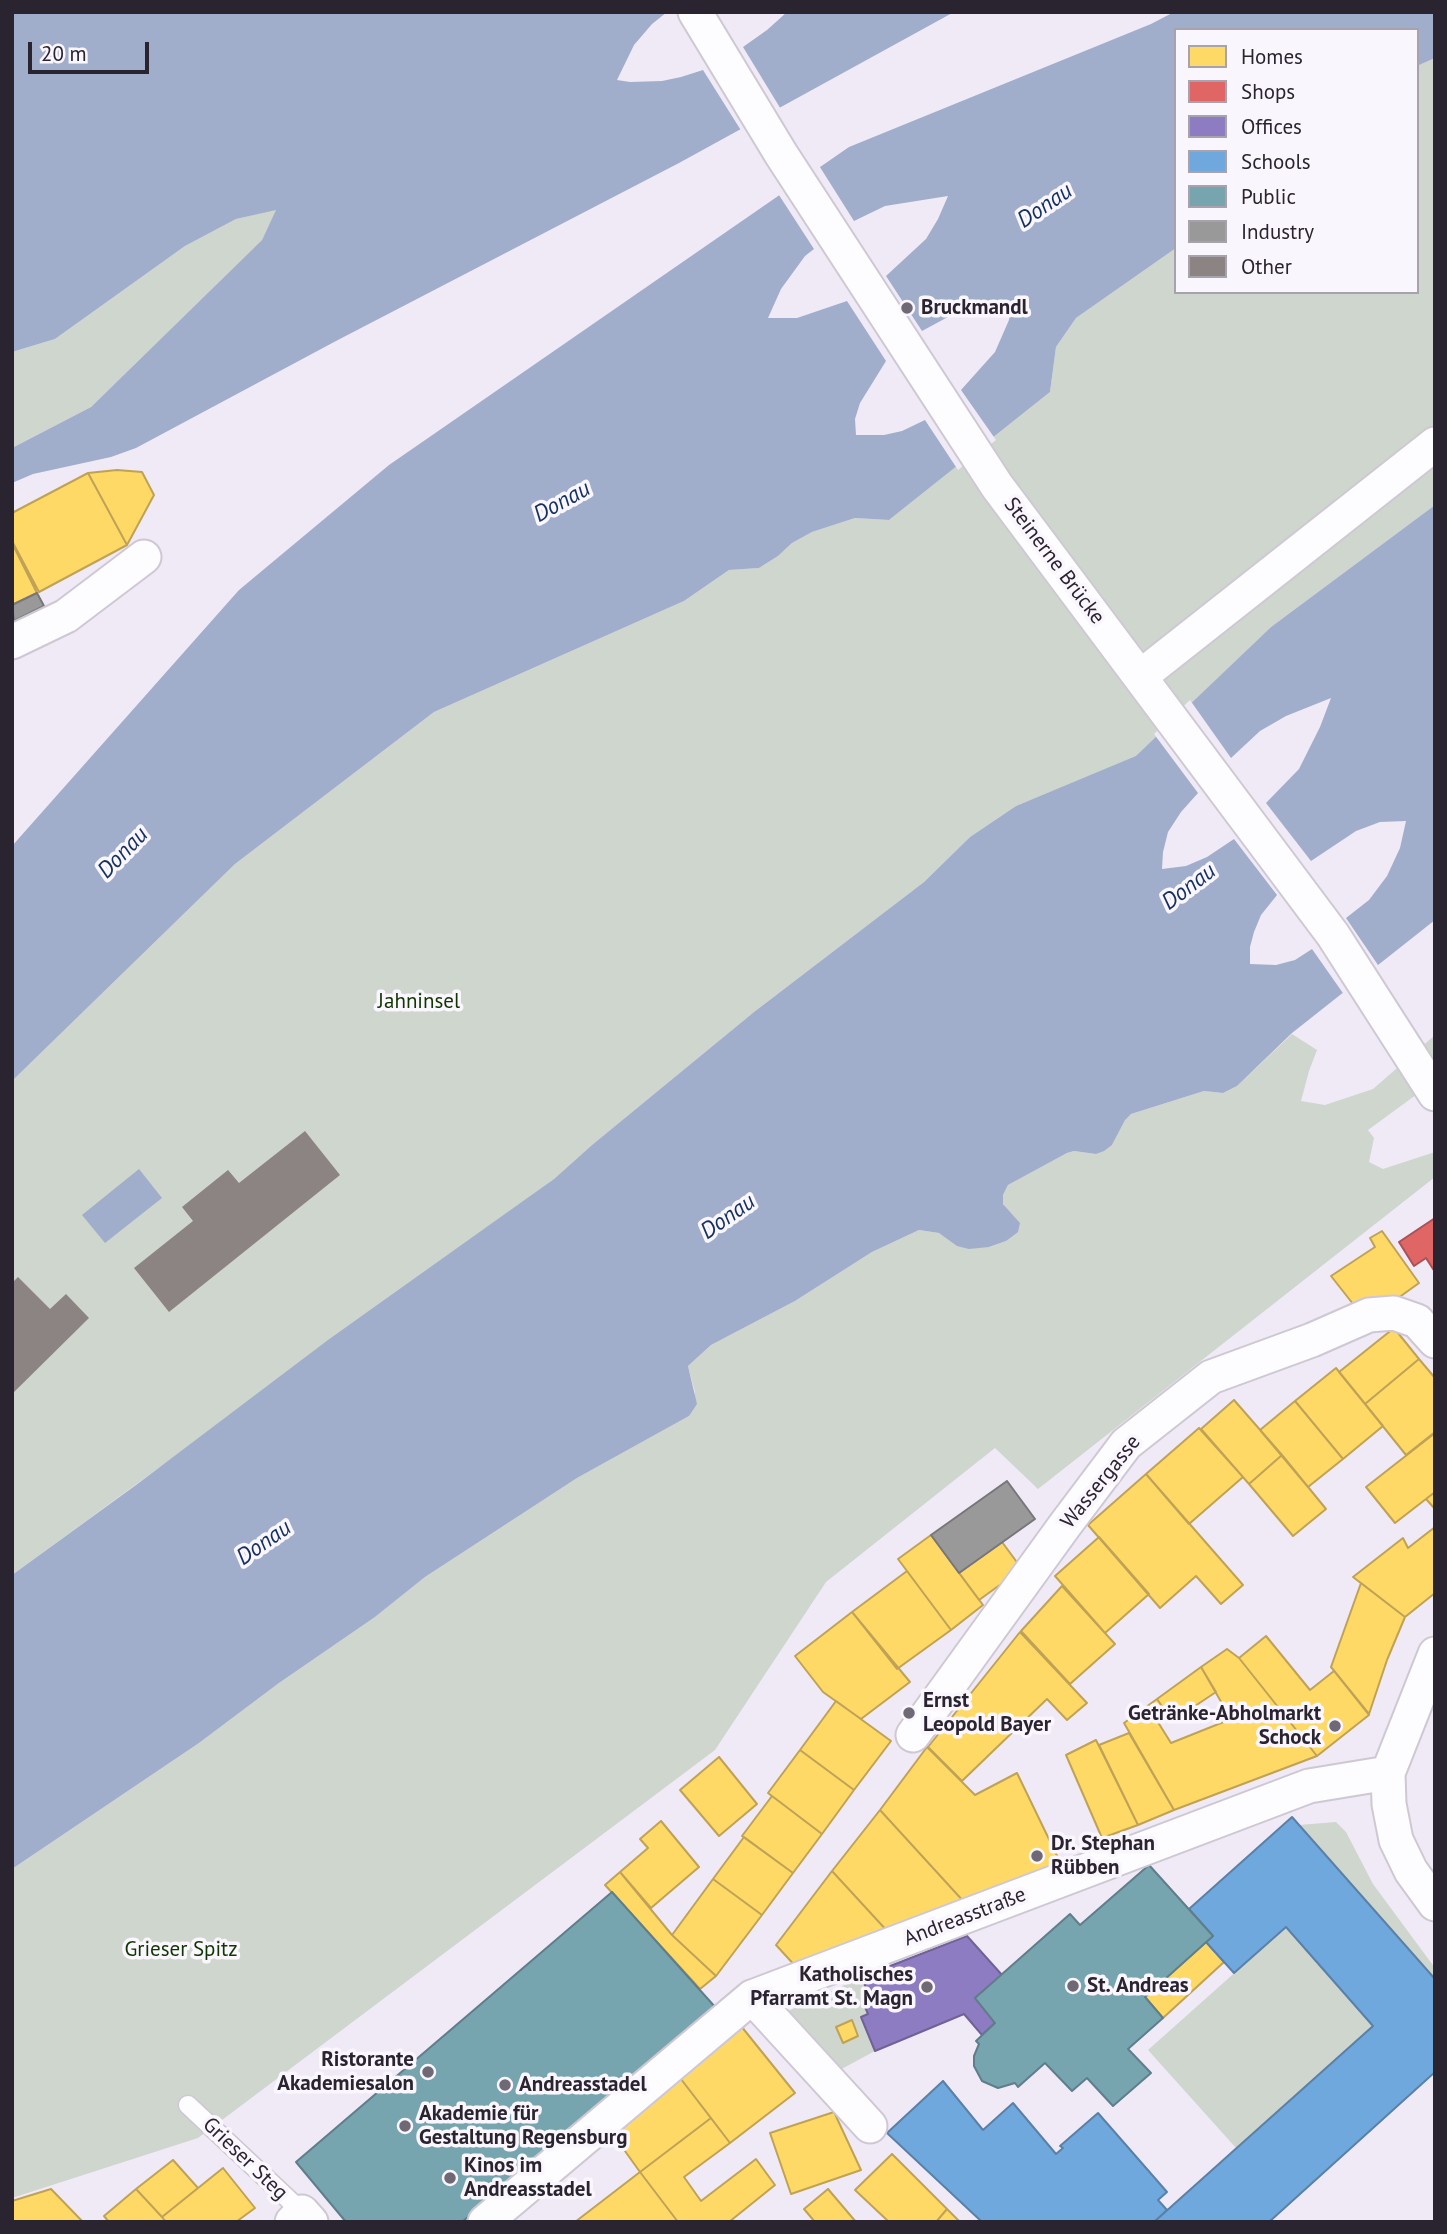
<!DOCTYPE html>
<meta charset="utf-8">
<style>
body{margin:0}
#map{position:relative;width:1447px;height:2234px;overflow:hidden;background:#f0eaf6;font-family:"PT Sans",sans-serif}
canvas{display:block}
.frame{position:absolute;inset:0;border:14px solid #2a2330;pointer-events:none}
.legend{position:absolute;left:1174px;top:28px;width:245px;height:266px;box-sizing:border-box;background:#faf6fd;border:2px solid #a7a2ab;margin:0;padding:9px 12px;list-style:none;font-size:21px;color:#2a2330}
.legend li{display:flex;align-items:center;gap:14px;height:35px}
.legend b{width:35px;border:2px solid #a7a2ab}
.scale{position:absolute;left:28px;top:42px;width:121px;height:32px;box-sizing:border-box;border:4px solid #2a2330;border-top:0;padding-left:9px;font-size:21px;line-height:24px;white-space:nowrap;color:#2a2330;-webkit-text-stroke:5px #faf6fd;paint-order:stroke}
</style>
<div id="map">
<canvas width="1447" height="2234"></canvas>
<div class="frame"></div>
<ul class="legend">
<li><b style="height:19px;background:#ffd966"></b>Homes</li>
<li><b style="height:19px;background:#e06666"></b>Shops</li>
<li><b style="height:19px;background:#8e7cc3"></b>Offices</li>
<li><b style="height:19px;background:#6fa8dc"></b>Schools</li>
<li><b style="height:19px;background:#76a5af"></b>Public</li>
<li><b style="height:19px;background:#999"></b>Industry</li>
<li><b style="height:19px;background:#8b8483"></b>Other</li>
</ul>
<div class="scale">20 m</div>
</div>
<script>
const c = document.querySelector('canvas').getContext('2d');
c.lineJoin = 'round';
function fillPath(path, color) {
  c.fillStyle = color;
  c.fill(path, 'evenodd');
}
function shape(rows) {
  const path = new Path2D();
  for (const r of rows) {
    path.moveTo(r[0], r[1]);
    for (let i = 2; i < r.length; i += 2) path.lineTo(r[i], r[i + 1]);
  }
  return path;
}
function strokePath(path, color, width, dash) {
  c.strokeStyle = color;
  c.lineWidth = width;
  c.lineCap = dash ? 'butt' : 'round';
  c.setLineDash(dash || []);
  c.stroke(path);
}
function label(font, color, halo, rows, align = 'center') {
  c.font = font + ' "PT Sans",sans-serif';
  c.lineWidth = 7;
  c.setLineDash([]);
  c.textBaseline = 'middle';
  c.strokeStyle = halo;
  c.fillStyle = color;
  for (const [text, x, y, turn = 0] of rows) {
    c.save();
    c.translate(x, y);
    c.rotate((+turn || 0) * Math.PI / 180);
    c.textAlign = isNaN(turn) ? turn : align;
    if (halo) c.strokeText(text, 0, 0);
    c.fillText(text, 0, 0);
    c.restore();
  }
}
fillPath(shape([
 [1435,58,1435,505,1271,627,1136,757,1016,806,970,837,924,882,754,1012,592,1145,554,1179,12,1575,12,1081,235,864,434,712,684,601,729,570,759,568,778,556,792,543,812,532,855,518,889,520,1050,392,1056,347,1076,318,1176,248,1176,292,1417,292,1417,66],
 [277,209,262,240,91,407,12,448,12,352,55,339,185,246,236,219],
 [1292,1034,1317,1050,1309,1071,1301,1101,1325,1105,1373,1089,1435,1035,1435,1081,1368,1130,1374,1138,1369,1162,1383,1169,1435,1152,1435,1177,1038,1489,995,1448,826,1582,715,1750,198,2138,12,2198,12,1869,199,1743,279,1683,375,1617,425,1577,577,1478,689,1416,695,1392,688,1366,711,1345,795,1301,872,1252,919,1230,939,1233,989,1247,1006,1241,1017,1220,1003,1204,1003,1195,1008,1185,1067,1153,1074,1151,1096,1154,1112,1145,1125,1119,1131,1114,1204,1091,1223,1093,1237,1086],
 [1336,1822,1346,1832,1373,1884,1435,1968,1435,1979,1299,1825],
 [1286,1927,1373,2026,1236,2148,1148,2050],
 [862,1977,869,1997,868,2014,861,2017,875,2051,836,2072,786,2012]
]), '#ced6cd');
fillPath(shape([
 [12,12,954,12,679,163,336,341,136,448,111,457,33,474,12,483,12,448,91,407,262,240,276,210,236,219,185,246,55,339,12,352],
 [1174,12,1435,12,1435,58,1417,66,1417,30,1176,30,1176,248,1076,318,1056,347,1050,392,889,520,855,518,812,532,792,543,778,556,759,568,729,570,684,601,434,712,235,864,12,1081,12,846,239,590,389,465,849,147,1151,24],
 [1435,505,1435,920,1292,1033,1237,1086,1223,1093,1204,1091,1131,1114,1125,1120,1112,1145,1104,1151,1096,1154,1074,1151,1067,1153,1008,1185,1003,1195,1003,1204,1020,1223,1018,1232,1006,1241,989,1247,969,1249,957,1246,939,1233,919,1230,872,1252,795,1301,711,1345,688,1366,697,1404,689,1416,577,1478,425,1577,375,1617,279,1683,199,1743,12,1869,12,1575,136,1485,328,1340,554,1179,592,1145,754,1012,924,882,970,837,1016,806,1136,756,1271,627],
 [139,1169,162,1198,105,1243,82,1215]
]), '#a1aecb');
fillPath(shape([
 [667,12,787,12,767,30,743,47,782,111,742,132,703,70,681,77,662,81,630,82,617,80,634,45,652,24],
 [818,164,854,221,885,206,948,196,938,219,926,239,886,276,922,331,959,311,991,303,1011,303,1009,320,995,352,961,390,996,440,958,470,925,420,902,431,884,435,856,435,855,419,860,403,886,361,847,301,797,318,768,318,781,289,805,256,814,249,777,192],
 [1331,698,1320,727,1299,769,1266,803,1311,861,1356,831,1380,822,1406,821,1400,848,1387,876,1369,900,1346,918,1380,968,1345,996,1312,949,1295,960,1276,965,1250,964,1250,947,1254,932,1261,915,1277,895,1234,839,1207,857,1186,866,1162,869,1163,852,1168,832,1181,812,1198,793,1154,734,1190,700,1231,758,1260,731,1286,716]
]), '#f0eaf6');
const homes = shape([
 [117,470,142,472,154,495,127,545,88,473,117,470],
 [88,473,127,545,39,592,12,541,12,513,88,473],
 [12,543,37,593,12,605,12,543],
 [1382,1231,1419,1283,1394,1301,1357,1309,1331,1276,1375,1247,1370,1238,1382,1231],
 [1394,1328,1419,1359,1365,1404,1339,1372,1394,1328],
 [1419,1359,1435,1378,1435,1432,1406,1455,1365,1404,1419,1359],
 [1336,1368,1383,1426,1343,1459,1295,1401,1336,1368],
 [1234,1400,1282,1455,1249,1484,1201,1429,1234,1400],
 [1295,1401,1343,1459,1308,1487,1260,1430,1295,1401],
 [1199,1428,1243,1477,1189,1524,1146,1474,1199,1428],
 [1435,1433,1435,1492,1395,1523,1366,1487,1435,1433],
 [1282,1455,1326,1509,1293,1536,1249,1484,1282,1455],
 [1146,1474,1243,1585,1221,1604,1196,1576,1160,1608,1088,1525,1146,1474],
 [1435,1492,1435,1509,1426,1499,1435,1492],
 [1435,1527,1435,1593,1405,1617,1353,1577,1403,1538,1408,1548,1435,1527],
 [931,1535,983,1605,951,1630,898,1559,931,1535],
 [1099,1537,1149,1594,1105,1633,1055,1576,1099,1537],
 [1002,1542,1022,1569,979,1600,959,1573,1002,1542],
 [907,1571,951,1630,897,1669,852,1612,907,1571],
 [1361,1583,1405,1617,1387,1660,1369,1714,1331,1667,1361,1583],
 [1062,1586,1115,1644,1070,1684,1021,1631,1062,1586],
 [852,1612,910,1682,861,1719,823,1692,795,1656,852,1612],
 [1020,1632,1087,1703,1067,1720,1047,1699,962,1781,928,1747,1020,1632],
 [1266,1636,1310,1690,1334,1671,1369,1715,1317,1756,1239,1658,1266,1636],
 [1227,1649,1239,1658,1317,1756,1174,1810,1124,1723,1157,1699,1166,1712,1156,1719,1171,1743,1231,1719,1201,1667,1227,1649],
 [1201,1667,1216,1692,1177,1718,1172,1709,1166,1712,1157,1699,1201,1667],
 [836,1701,891,1741,854,1790,800,1750,836,1701],
 [1129,1733,1174,1810,1138,1825,1099,1745,1129,1733],
 [1096,1740,1138,1825,1102,1838,1066,1755,1096,1740],
 [927,1747,975,1795,1017,1773,1061,1864,965,1903,880,1810,927,1747],
 [800,1750,854,1790,822,1834,768,1793,800,1750],
 [719,1757,757,1804,719,1836,680,1790,719,1757],
 [772,1796,822,1834,793,1873,742,1836,772,1796],
 [880,1810,965,1903,889,1933,832,1871,880,1810],
 [661,1821,699,1867,651,1908,620,1872,648,1848,640,1839,661,1821],
 [744,1837,793,1873,762,1915,713,1879,744,1837],
 [832,1871,889,1933,798,1969,776,1945,832,1871],
 [620,1872,672,1935,716,1976,700,1989,605,1885,620,1872],
 [713,1879,762,1915,716,1976,672,1935,713,1879],
 [1206,1942,1224,1962,1163,2018,1145,1997,1206,1942],
 [852,2020,858,2036,843,2043,836,2027,852,2020],
 [737,2021,795,2093,730,2143,674,2070,737,2021],
 [674,2070,711,2118,640,2172,607,2126,674,2070],
 [834,2112,861,2170,791,2194,770,2133,834,2112],
 [711,2118,730,2143,684,2177,701,2201,756,2159,775,2185,729,2222,678,2222,640,2172,711,2118],
 [892,2154,947,2209,936,2222,889,2222,855,2190,892,2154],
 [173,2160,198,2188,162,2217,136,2189,173,2160],
 [223,2168,255,2208,236,2222,166,2222,162,2217,223,2168],
 [640,2172,678,2222,575,2222,640,2172],
 [51,2189,83,2222,12,2222,12,2201,51,2189],
 [136,2189,162,2217,166,2222,109,2222,104,2216,136,2189],
 [828,2189,856,2222,815,2222,804,2209,828,2189],
 [947,2209,960,2222,936,2222,947,2209]
]);
fillPath(homes, '#ffd966');
strokePath(homes, '#bfa256', 2);
const shops = shape([
 [1435,1218,1435,1272,1426,1258,1414,1266,1399,1242,1435,1218]
]);
fillPath(shops, '#e06666');
strokePath(shops, '#a95256', 2);
const offices = shape([
 [967,1936,1002,1975,975,1998,995,2023,982,2035,964,2014,875,2051,861,2017,868,2014,862,2000,869,1997,862,1977,967,1936]
]);
fillPath(offices, '#8e7cc3');
strokePath(offices, '#706197', 2);
const schools = shape([
 [1292,1817,1435,1979,1435,2072,1269,2222,1154,2222,1373,2026,1286,1927,1234,1973,1206,1942,1213,1936,1189,1909,1292,1817],
 [943,2081,983,2130,1013,2103,1056,2154,1063,2148,1060,2146,1098,2113,1167,2192,1158,2200,1167,2210,1154,2222,982,2222,887,2133,943,2081]
]);
fillPath(schools, '#6fa8dc');
strokePath(schools, '#5a80a8', 2);
const public = shape([
 [1149,1865,1213,1936,1145,1997,1163,2018,1128,2049,1151,2073,1113,2106,1087,2078,1072,2091,1045,2063,1018,2087,1015,2083,998,2088,982,2081,974,2066,974,2056,979,2044,976,2041,995,2023,975,1998,1070,1914,1080,1925,1149,1865],
 [612,1892,716,2008,462,2222,346,2222,296,2162,612,1892]
]);
fillPath(public, '#76a5af');
strokePath(public, '#5f7e89', 2);
const industry = shape([
 [37,593,44,606,14,621,12,605,37,593],
 [1007,1481,1035,1519,959,1573,931,1535,1007,1481]
]);
fillPath(industry, '#999');
strokePath(industry, '#78767a', 2);
fillPath(shape([
 [305,1131,340,1175,169,1312,134,1268,193,1221,182,1207,228,1170,239,1183],
 [18,1277,50,1309,66,1294,89,1318,12,1394,12,1283]
]), '#8b8483');
const lane = shape([
 [188,2105,302,2212]
]);
const street = shape([
 [695,12,781,154,997,486,1333,935,1435,1094],
 [12,642,66,616,144,557],
 [1141,676,1435,444],
 [1435,1654,1388,1773,1389,1804,1396,1840,1411,1871,1435,1904],
 [913,1735,1065,1525,1126,1444,1211,1377,1312,1340,1369,1315,1394,1313,1417,1321,1435,1341],
 [752,1997,870,2126],
 [292,2222,302,2212,311,2222],
 [485,2222,752,1997,1309,1786,1388,1773]
]);
strokePath(lane, '#cec8d4', 21);
strokePath(street, '#cec8d4', 37);
strokePath(lane, '#fdfcfe', 18);
strokePath(street, '#fdfcfe', 33);
for (const [x, y, r, color] of [
 [907,308,7,"#6f6975"],
 [909,1713,7,"#6f6975"],
 [1335,1726,7,"#6f6975"],
 [1037,1856,7,"#6f6975"],
 [1073,1986,7,"#6f6975"],
 [927,1987,7,"#6f6975"],
 [428,2072,7,"#6f6975"],
 [505,2085,7,"#6f6975"],
 [405,2126,7,"#6f6975"],
 [450,2178,7,"#6f6975"]
]) {
  const dot = new Path2D();
  dot.arc(x, y, r, 0, 2 * Math.PI);
  c.fillStyle = color;
  c.fill(dot);
  strokePath(dot, '#faf6fd', 2.5);
}
label('bold 21px', '#2a2330', '#faf6fd', [
 ["Bruckmandl",921,308],
 ["Ernst",923,1701],
 ["Leopold Bayer",923,1725],
 ["Getränke-Abholmarkt",1321,1714,"right"],
 ["Schock",1321,1738,"right"],
 ["Dr. Stephan",1051,1844],
 ["Rübben",1051,1868],
 ["Katholisches",913,1975,"right"],
 ["Pfarramt St. Magn",913,1999,"right"],
 ["St. Andreas",1087,1986],
 ["Ristorante",414,2060,"right"],
 ["Akademiesalon",414,2084,"right"],
 ["Andreasstadel",519,2085],
 ["Akademie für",419,2114],
 ["Gestaltung Regensburg",419,2138],
 ["Kinos im",464,2166],
 ["Andreasstadel",464,2190]
], 'left');
label('21px', '#2a2330', '#faf6fd', [
 ["Steinerne Brücke",1054,561,53],
 ["Wassergasse",1101,1482,-51],
 ["Andreasstraße",965,1917,-21],
 ["Grieser Steg",245,2159,44]
]);
label('21px', '#113500', '#faf6fd', [
 ["Jahninsel",419,1002],
 ["Grieser Spitz",181,1950]
]);
label('italic 23px', '#14305e', '#faf6fd', [
 ["Donau",1045,206,-34],
 ["Donau",562,502,-29],
 ["Donau",123,853,-46],
 ["Donau",1189,887,-37],
 ["Donau",728,1217,-35],
 ["Donau",264,1543,-35]
]);
</script>
